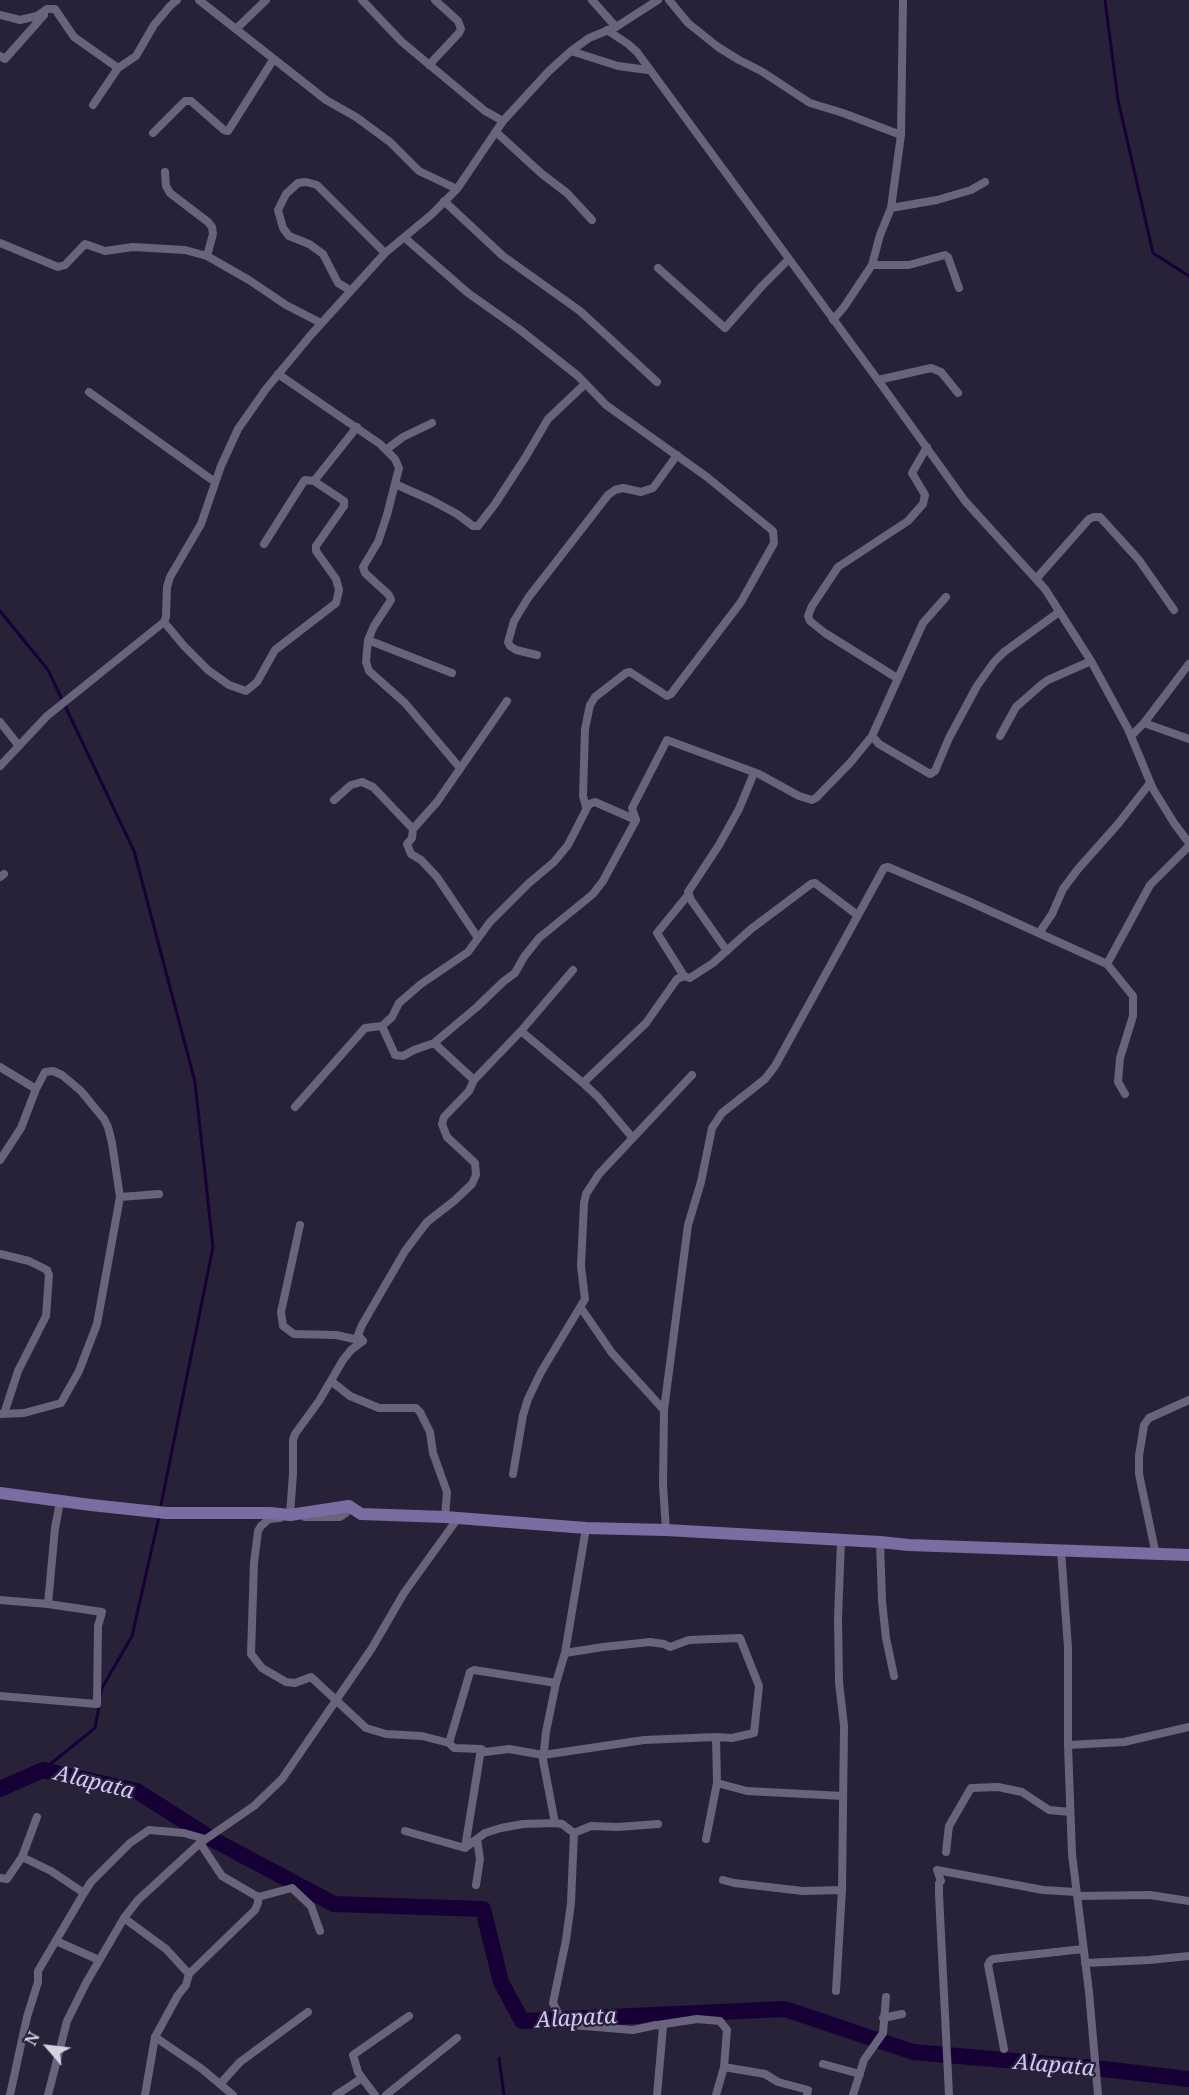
<!DOCTYPE html>
<style>
body{margin:0}
#map{position:relative;width:1189px;height:2095px;overflow:hidden;background:#272237;font-family:"Noto Serif",serif}
canvas{display:block}
.north{position:absolute;left:18px;top:2017px;width:60px;height:60px;-webkit-text-stroke:4px #272237;paint-order:stroke;rotate:298deg;font-size:16px;font-weight:700;line-height:24px;text-align:center;color:#d6d3e1}
.north::after{content:'';display:block;margin:auto;width:21px;height:27px;background:#d6d3e1;clip-path:polygon(50% 0,100% 100%,50% 72%,0 100%)}
</style>
<div id="map">
<canvas width="1189" height="2095"></canvas>
<div class="north">N</div>
</div>
<script>
const c = document.querySelector('canvas').getContext('2d');
c.lineJoin = 'round';
function shape(rows) {
  const path = new Path2D();
  for (const r of rows) {
    path.moveTo(r[0], r[1]);
    for (let i = 2; i < r.length; i += 2) path.lineTo(r[i], r[i + 1]);
  }
  return path;
}
function strokePath(path, color, width, dash) {
  c.strokeStyle = color;
  c.lineWidth = width;
  c.lineCap = dash ? 'butt' : 'round';
  c.setLineDash(dash || []);
  c.stroke(path);
}
function label(font, color, halo, rows, align = 'center') {
  c.font = font + ' "Noto Serif",serif';
  c.lineWidth = 4.5;
  c.setLineDash([]);
  c.textBaseline = 'middle';
  c.strokeStyle = halo;
  c.fillStyle = color;
  for (const [text, x, y, turn = 0] of rows) {
    c.save();
    c.translate(x, y);
    c.rotate((+turn || 0) * Math.PI / 180);
    c.textAlign = isNaN(turn) ? turn : align;
    if (halo) c.strokeText(text, 0, 0);
    c.fillText(text, 0, 0);
    c.restore();
  }
}
strokePath(shape([
 [1105,0,1118,100,1153,253,1189,276],
 [0,611,48,670,134,851,195,1082,213,1247,160,1510],
 [101,1694,102,1688,132,1636,159,1517],
 [43,1770,95,1728,99,1706],
 [499,2058,504,2095]
]), '#160036', 3);
strokePath(shape([
 [0,1789,43,1770,137,1791,212,1839,334,1904,483,1909,501,1982,522,2021,785,2009,913,2052,1095,2068,1189,2079]
]), '#160036', 16);
strokePath(shape([
 [199,0,326,100,356,117,390,142,419,171,457,189],
 [362,0,402,42,485,111,503,121],
 [592,0,616,27],
 [669,0,688,23,718,47,739,60,761,71,810,103,843,113,901,135],
 [0,15,20,20,37,16,47,9,55,9,74,37,118,68],
 [236,29,266,0],
 [607,30,628,44,637,52,878,380,965,501,1045,589,1091,661,1128,729,1153,789,1174,823,1189,843],
 [571,51,618,66,648,70],
 [0,56,5,59,44,15],
 [429,65,459,33,461,29,458,21,435,0],
 [93,105,118,68,136,56,154,25,170,6,177,0],
 [496,132,542,174,567,193,592,220],
 [153,133,185,101,191,101,224,130,228,131,273,60],
 [165,172,166,186,170,193,208,222,212,227,213,234,207,256],
 [444,201,503,256,580,311,657,382],
 [891,208,937,200,971,190,985,182],
 [405,238,468,293,519,329,578,376,606,405,707,477,773,531,774,543,741,602,671,694,667,696,630,672,626,673,595,697,590,705,585,729,583,796,586,807],
 [0,243,58,267,65,265,85,244,105,251,133,247,185,250,207,256,249,280,286,305,321,323],
 [872,265,909,265,945,255,948,257,959,288],
 [658,268,725,328,762,286,789,259],
 [350,290,338,283,323,254,309,244,289,236,283,228,278,210,286,194,298,183,306,182,317,185,385,253],
 [833,320,844,307,872,265,880,235,891,208,901,135,903,0],
 [278,374,380,444,395,459,399,468,387,515,378,542,363,567,365,573,389,595,391,600,374,626,368,640,366,662,369,671,405,703,460,768],
 [878,380,931,368,941,372,958,393],
 [89,392,215,482],
 [387,449,403,437,432,423],
 [395,484,431,500,457,514,473,526,478,526,495,504,525,458,548,419,585,384],
 [264,544,302,484,305,480,314,481],
 [1036,579,1089,519,1094,517,1100,517,1139,560,1174,610],
 [946,597,923,623,872,736,879,744,930,774,935,771,949,738,977,686,994,662,1004,652,1059,612],
 [164,622,184,646,208,670,229,685,246,691,257,682,275,650,336,603,339,590,336,579,316,551,316,546,344,506,344,501,314,481,357,427],
 [368,640,452,673],
 [537,655,516,650,510,646,508,642,514,621,528,598,608,495,615,490,623,488,641,492,653,488,677,455],
 [897,678,825,633,810,621,808,616,812,606,838,567,908,521,923,504,925,495,912,473,927,447],
 [0,722,19,746],
 [1144,723,1189,739],
 [1000,736,1016,707,1041,685,1048,680,1091,661],
 [1131,736,1144,723,1189,664],
 [0,766,47,716,164,622,166,617,167,587,170,577,201,524,221,466,238,429,266,389,310,336,385,253,431,215,457,189,503,121,549,71,571,51,589,38,616,27,658,0],
 [334,800,351,785,362,782,373,787,413,829],
 [636,820,595,802,589,804,568,845,554,862,529,883,490,922,468,952,421,984,399,1003,392,1017,382,1026,395,1055,403,1056,414,1050,434,1043,477,1007,504,981,515,973,524,957,539,938,593,894,603,881,636,820,632,808,667,740,759,774,799,796,812,800,816,798,850,763,872,736],
 [0,877,4,874],
 [688,895,657,933,684,976,690,978,713,963,751,929,811,884,815,883,856,914],
 [1039,933,1052,914,1063,889,1078,869,1118,824,1150,783],
 [478,938,437,877,421,860,411,854,407,844,412,838,413,829,437,802,507,701],
 [727,951,691,900,688,892,719,845,739,809,754,773],
 [521,1031,573,970],
 [434,1043,474,1080],
 [0,1067,36,1089,21,1128,0,1160],
 [583,1083,646,1023,677,979,684,976],
 [1125,1094,1118,1082,1120,1058,1133,1016,1133,996,1107,964,1150,885,1189,846],
 [295,1107,365,1028,382,1026],
 [120,1197,159,1194],
 [300,1225,281,1312,283,1326,294,1334,336,1335,363,1341],
 [0,1254,29,1261,47,1270,49,1275,46,1316,18,1371,4,1414],
 [581,1308,612,1353,664,1410,663,1485,666,1530],
 [331,1381,350,1396,379,1408,416,1408,420,1412,430,1432,433,1453,447,1492,445,1517],
 [664,1410,688,1225,701,1182,712,1128,722,1113,765,1079,775,1066,884,868,888,867,968,901,1107,964],
 [0,1414,24,1413,61,1403,79,1371,97,1324,120,1197,112,1143,108,1127,104,1119,81,1091,62,1075,53,1071,45,1072,36,1089],
 [513,1474,523,1415,528,1399,541,1372,585,1299,581,1266,584,1203,586,1194,599,1174,692,1075],
 [290,1515,293,1474,293,1440,295,1434,319,1401,343,1360,351,1350,363,1341,358,1335,362,1325,405,1251,427,1222,454,1201,472,1184,476,1175,475,1163,447,1137,442,1124,444,1117,469,1091,474,1080,521,1031,583,1083,598,1097,632,1137],
 [305,1517,340,1517,346,1513,349,1506],
 [280,1518,269,1519,261,1526,258,1531,254,1563,251,1654,262,1668,286,1682,295,1683,311,1677,366,1728,386,1734,422,1736,449,1743,454,1748,481,1749,485,1752,509,1749,543,1755,644,1740,716,1737],
 [586,1528,565,1653,556,1683,546,1732,543,1760,555,1823,562,1824,574,1833,591,1826,618,1827,658,1824],
 [880,1542,882,1601,886,1638,894,1676],
 [1061,1550,1068,1648,1068,1745,1072,1854,1089,1992,1098,2095],
 [1156,1555,1139,1474,1139,1456,1144,1425,1149,1418,1189,1400],
 [0,1600,48,1604,102,1612,98,1626,97,1704,0,1696],
 [48,1604,55,1528,60,1502],
 [565,1653,603,1647,650,1642,664,1644,670,1647,689,1640,740,1638,759,1686,754,1733,732,1738,716,1737,717,1783,706,1839],
 [449,1743,470,1672,474,1670,556,1683],
 [1068,1745,1124,1742,1189,1727],
 [481,1749,465,1848,485,1833,501,1828,523,1824,555,1823],
 [717,1783,747,1791,843,1796],
 [405,1831,465,1848],
 [574,1833,571,1903,566,1940,553,2003,560,2017,572,2025,633,2030,656,2025,663,2027,657,2095],
 [946,1852,949,1826,971,1788,998,1787,1022,1792,1049,1810,1070,1812],
 [22,1857,51,1871,84,1893,91,1882,130,1843,149,1830,184,1833,205,1839],
 [0,1878,7,1879,22,1857,37,1817],
 [723,1880,734,1883,803,1891,842,1890],
 [476,1885,480,1859,477,1839],
 [1077,1896,1150,1895,1189,1901],
 [258,1897,292,1888,311,1906,320,1931],
 [124,1918,166,1949,189,1974,186,1985,178,1995,155,2037,145,2095],
 [56,1941,99,1960],
 [1085,1963,1149,1960,1189,1956],
 [189,1974,255,1910,258,1903,258,1897,222,1876,200,1843],
 [836,1991,842,1890,844,1726,839,1682,838,1618,841,1541],
 [883,2018,902,2014],
 [658,2025,697,2019,720,2021,727,2030,724,2067],
 [155,2037,202,2069,233,2095],
 [1004,2049,988,1965,990,1961,993,1959,1083,1949],
 [823,2064,860,2074],
 [362,2078,375,2095],
 [221,2083,240,2062,308,2012],
 [10,2095,27,2017,38,1982,38,1971,84,1893],
 [48,2095,67,2021,86,1983,124,1918,138,1900,200,1843,254,1806,282,1779,372,1648,404,1593,458,1518],
 [336,2095,362,2078,358,2072,353,2055,409,2016],
 [386,2095,457,2038],
 [716,2095,724,2067,765,2074,778,2082,808,2090,807,2095],
 [853,2095,864,2060,883,2033,886,1997],
 [949,2095,939,1894,939,1883,941,1881,937,1870,1043,1890,1076,1892]
]), '#69647c', 8);
strokePath(shape([
 [0,1493,91,1505,166,1513,270,1513,290,1515,349,1506,361,1514,445,1517,586,1528,666,1530,880,1542,909,1545,1189,1555]
]), '#7b6da2', 12);
label('italic 22px', '#d2c5fe', '#272237', [
 ["Alapata",94,1783,14],
 ["Alapata",576,2019,-3],
 ["Alapata",1054,2066,5]
]);
</script>
